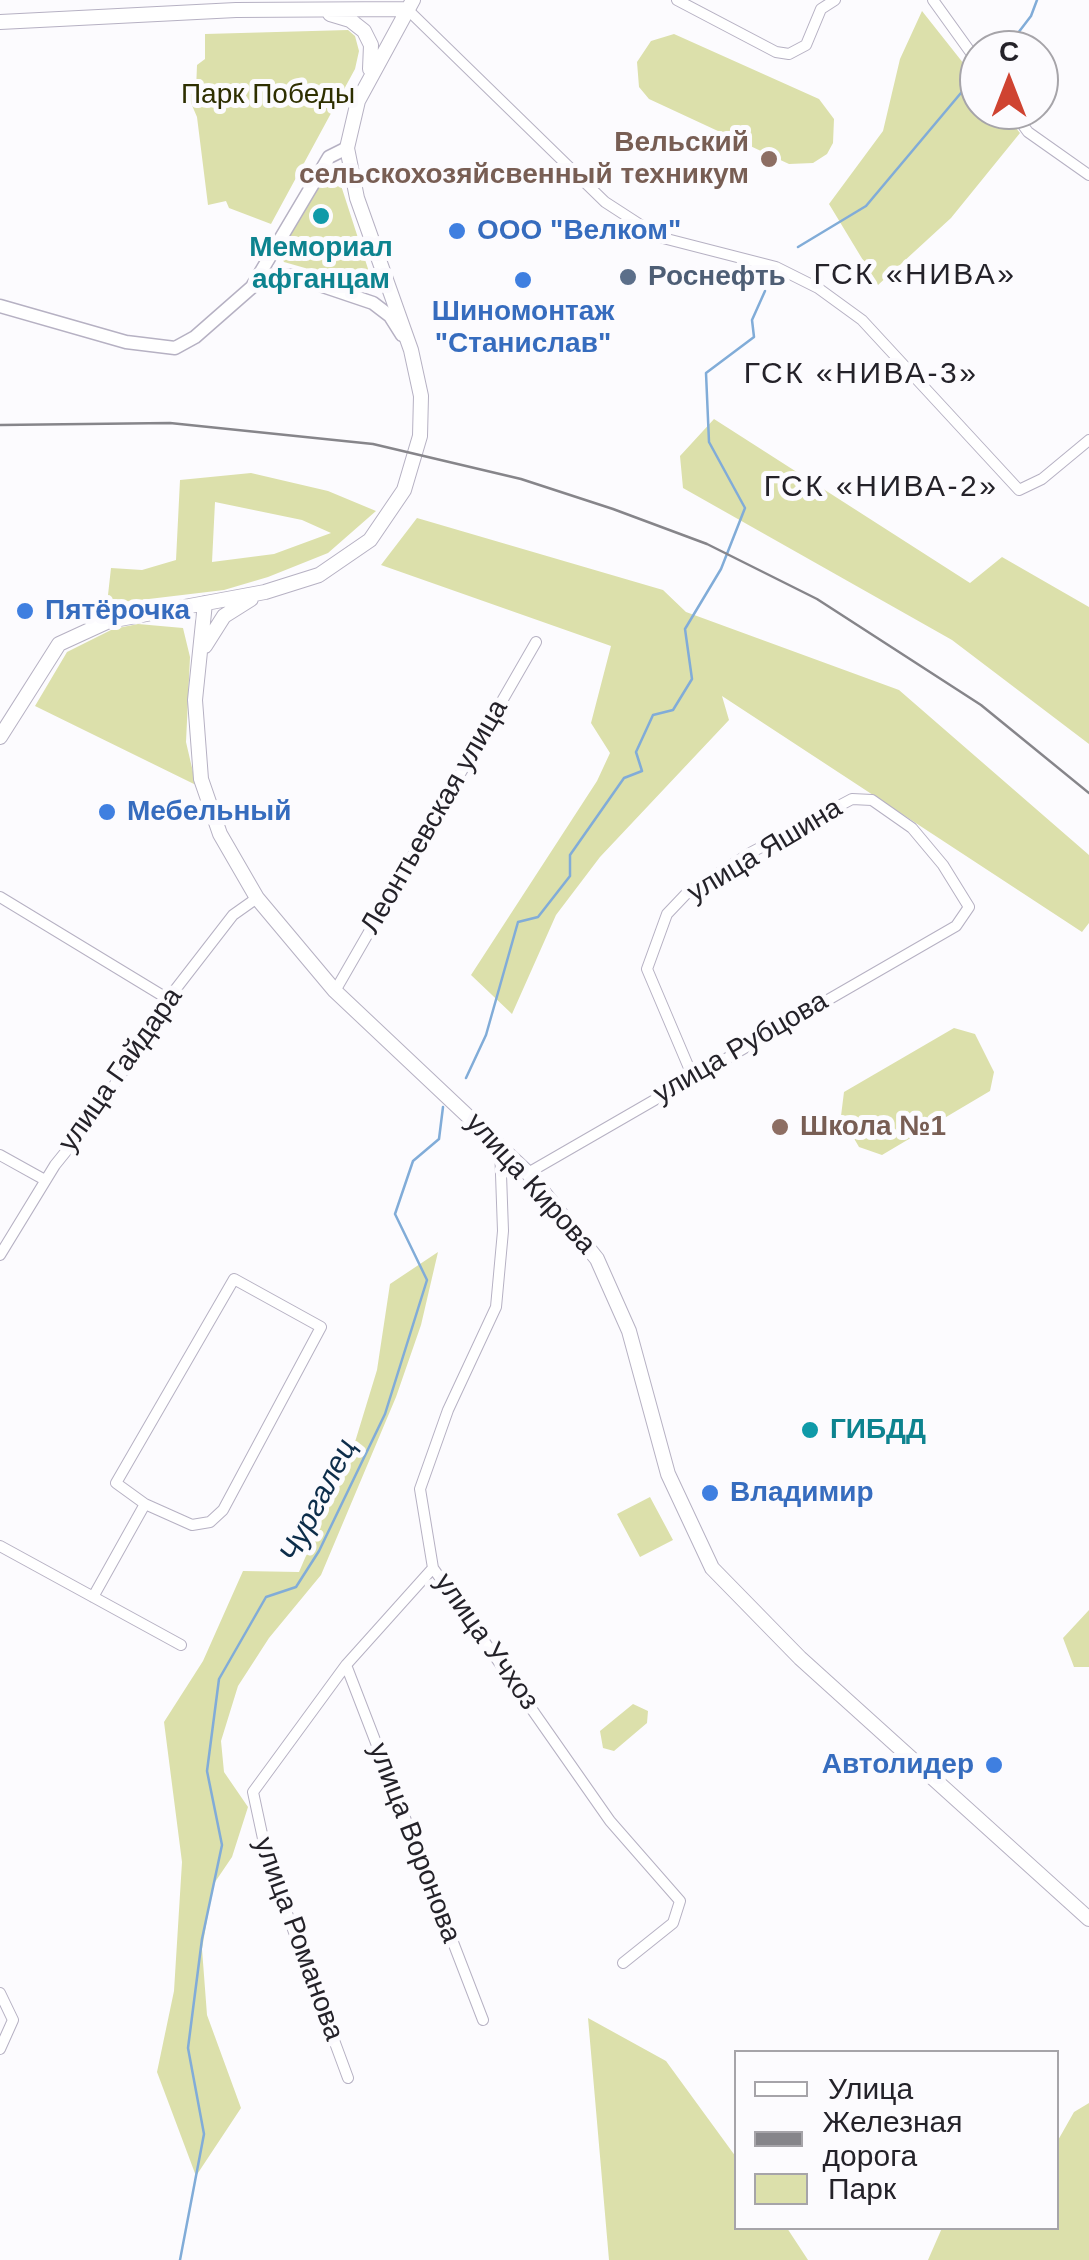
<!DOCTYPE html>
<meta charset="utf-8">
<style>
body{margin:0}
#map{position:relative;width:1089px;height:2260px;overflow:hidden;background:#fcfbfe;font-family:Arial,sans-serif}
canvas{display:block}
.legend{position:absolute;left:734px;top:2050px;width:325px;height:180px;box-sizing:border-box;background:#fcfbfe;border:2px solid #a6a4a9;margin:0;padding:12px 18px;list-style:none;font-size:30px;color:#242229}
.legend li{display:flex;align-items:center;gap:20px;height:50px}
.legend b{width:50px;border:2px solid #a6a4a9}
.north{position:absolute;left:959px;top:30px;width:100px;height:100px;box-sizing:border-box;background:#fcfbfe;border:2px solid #a6a4a9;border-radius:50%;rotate:0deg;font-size:28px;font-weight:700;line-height:40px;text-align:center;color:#242229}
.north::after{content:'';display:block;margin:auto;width:35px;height:45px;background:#cf4331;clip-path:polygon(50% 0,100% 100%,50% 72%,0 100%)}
</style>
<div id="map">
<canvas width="1089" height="2260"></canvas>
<ul class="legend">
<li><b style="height:12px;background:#fff"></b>Улица</li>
<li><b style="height:12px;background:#86858a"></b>Железная дорога</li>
<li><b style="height:28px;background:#dce0ab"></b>Парк</li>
</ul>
<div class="north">С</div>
</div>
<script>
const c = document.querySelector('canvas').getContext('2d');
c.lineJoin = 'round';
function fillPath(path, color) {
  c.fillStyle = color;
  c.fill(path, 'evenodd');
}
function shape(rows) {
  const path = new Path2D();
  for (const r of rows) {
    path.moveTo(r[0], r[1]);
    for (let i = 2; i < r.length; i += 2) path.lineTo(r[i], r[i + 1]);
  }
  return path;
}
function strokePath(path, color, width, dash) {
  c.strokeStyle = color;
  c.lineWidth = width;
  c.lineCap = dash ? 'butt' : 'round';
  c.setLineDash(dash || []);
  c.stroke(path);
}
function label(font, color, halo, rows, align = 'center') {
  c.font = font + ' Arial,sans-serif';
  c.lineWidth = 10;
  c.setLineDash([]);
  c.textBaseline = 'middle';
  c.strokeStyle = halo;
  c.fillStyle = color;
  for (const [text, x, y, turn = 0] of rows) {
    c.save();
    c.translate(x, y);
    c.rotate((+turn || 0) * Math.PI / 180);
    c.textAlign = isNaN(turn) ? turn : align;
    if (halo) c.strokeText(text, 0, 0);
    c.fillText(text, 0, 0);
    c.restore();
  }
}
fillPath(shape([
 [922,11,979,83,979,110,1001,110,1020,133,951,218,878,285,829,204,883,131,900,59],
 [348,30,355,36,359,51,355,69,271,224,229,208,226,201,208,205,197,117,188,96,196,91,197,65,205,59,205,34],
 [674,34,819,99,834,119,833,143,827,154,813,163,789,164,649,99,639,87,637,62,651,41],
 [336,170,370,275,361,284,284,262,279,252,325,171],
 [714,419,970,583,1002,557,1089,607,1089,744,952,640,683,488,680,456],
 [251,473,328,491,376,511,328,553,268,577,224,590,107,604,111,568,142,570,176,560,180,480],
 [215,502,302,520,331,533,274,554,212,562],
 [417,518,663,590,686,612,899,690,1089,855,1089,923,1082,932,722,696,729,720,600,857,556,915,512,1014,471,975,597,781,610,753,591,723,611,646,381,565],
 [138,624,183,628,190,657,186,742,196,785,35,706,67,652,113,629],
 [954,1028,975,1034,994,1072,990,1091,882,1155,859,1147,841,1116,844,1092],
 [438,1252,421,1325,396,1397,321,1575,269,1638,238,1686,221,1741,224,1772,248,1807,232,1857,213,1885,202,1949,207,2015,241,2108,196,2176,157,2072,174,1991,182,1862,164,1722,203,1661,243,1571,299,1572,355,1442,377,1370,390,1284],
 [650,1497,673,1540,640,1557,617,1514],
 [1089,1610,1089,1667,1074,1667,1063,1638],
 [633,1704,648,1711,647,1723,614,1751,603,1748,600,1731],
 [588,2018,666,2061,736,2157,736,2228,787,2228,808,2260,609,2260],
 [1089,2103,1089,2260,928,2260,942,2228,1056,2228,1057,2142,1074,2112]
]), '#dce0ab');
strokePath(shape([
 [1005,50,1031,16,1037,0],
 [798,247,866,206,971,81],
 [466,1078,486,1035,518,922,538,917,570,876,570,855,624,778,642,771,636,752,653,715,673,710,692,679,685,629,721,569,745,508,709,442,706,373,754,337,752,320,765,291],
 [180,2260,204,2134,188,2048,202,1939,222,1845,207,1771,219,1679,266,1597,296,1587,319,1551,385,1414,427,1280,395,1214,413,1161,439,1139,443,1107]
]), '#81acd8', 2.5);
const minor = shape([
 [677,0,776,52,789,54,806,45,821,9,835,0],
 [933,0,979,64],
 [407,9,605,202,659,237,776,267,818,288,862,320,1019,490,1042,479,1089,440],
 [1012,110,1028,132,1089,175],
 [0,897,168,999],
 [335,991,536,642],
 [500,1146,503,1231,496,1307,448,1410,420,1489,433,1568,610,1821,680,1901,673,1923,623,1963],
 [0,1155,45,1180],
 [528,1173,956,926,969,907,943,865,912,828,872,800,852,799,752,852,686,894,667,914,647,969,692,1075],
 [0,1255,55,1165,97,1113,168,999,233,915,257,898],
 [0,1546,181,1645],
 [93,1597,145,1504,116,1483,234,1279,321,1327,223,1510,210,1522,192,1525,145,1504],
 [346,1665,483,2020],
 [0,1993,13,2020,0,2049],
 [348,2078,268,1862,253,1792,346,1665,433,1568]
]);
const tertiary = shape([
 [253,285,329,157,347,148],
 [0,306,126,342,175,348,195,337,252,287,272,276,293,276,373,303,390,316,402,335]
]);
const secondary = shape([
 [330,14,350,20,364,31,371,45,370,69],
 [0,22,236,10,407,9],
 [205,603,195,700,201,779,220,834,257,898,335,991,528,1173,597,1259,629,1331,668,1474,712,1568,800,1658,1089,1919],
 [205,646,224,616,251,599],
 [0,737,59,644,109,621,265,592,319,575,370,540,404,490,420,436,421,396,411,350,357,198,347,148,358,101,413,0]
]);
strokePath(minor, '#b6b1c3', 12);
strokePath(tertiary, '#b6b1c3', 15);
strokePath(secondary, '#b6b1c3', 16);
strokePath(minor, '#fff', 10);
strokePath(tertiary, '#fff', 12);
strokePath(secondary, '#fff', 14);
strokePath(shape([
 [0,425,170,423,373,444,521,479,613,509,707,544,817,599,981,705,1089,793]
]), '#86858a', 2.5);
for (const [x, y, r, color] of [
 [769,159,10,"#8d6e63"],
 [321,216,10,"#0f9aa8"],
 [457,231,10,"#3f7fe0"],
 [628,277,10,"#5c6f8a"],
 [523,280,10,"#3f7fe0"],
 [25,611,10,"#3f7fe0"],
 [107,812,10,"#3f7fe0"],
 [780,1127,10,"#8d6e63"],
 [810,1430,10,"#0f9aa8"],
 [710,1493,10,"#3f7fe0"],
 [994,1765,10,"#3f7fe0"]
]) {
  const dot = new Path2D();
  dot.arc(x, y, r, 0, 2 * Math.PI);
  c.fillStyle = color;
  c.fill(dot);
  strokePath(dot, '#fcfbfe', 4);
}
label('28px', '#2e2f00', '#fcfbfe', [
 ["Парк Победы",268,95]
]);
label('bold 28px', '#785e54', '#fcfbfe', [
 ["Вельский",749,143],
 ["сельскохозяйсвенный техникум",749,175],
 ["Школа №1",800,1127,"left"]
], 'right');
label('bold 28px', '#366cbe', '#fcfbfe', [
 ["ООО \"Велком\"",477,231],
 ["Шиномонтаж",523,312,"center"],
 ["\"Станислав\"",523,344,"center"],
 ["Пятёрочка",45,611],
 ["Мебельный",127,812],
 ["Владимир",730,1493],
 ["Автолидер",974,1765,"right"]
], 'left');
label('bold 28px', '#0d838f', '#fcfbfe', [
 ["Мемориал",321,248],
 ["афганцам",321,280],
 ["ГИБДД",830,1430,"left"]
]);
label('bold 28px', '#4e5e75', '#fcfbfe', [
 ["Роснефть",648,277]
], 'left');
label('28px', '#242229', '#fcfbfe', [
 ["Леонтьевская улица",435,817,-60],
 ["улица Яшина",765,851,-31],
 ["улица Рубцова",741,1048,-30],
 ["улица Гайдара",121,1070,-55],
 ["улица Кирова",530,1184,48],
 ["улица Учхоз",486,1642,55],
 ["улица Воронова",414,1843,69],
 ["улица Романова",298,1939,70]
]);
c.letterSpacing = '2.5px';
label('30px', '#242229', '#fcfbfe', [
 ["ГСК «НИВА»",915,276],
 ["ГСК «НИВА-3»",861,375],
 ["ГСК «НИВА-2»",881,488]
]);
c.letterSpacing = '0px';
label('italic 30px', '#0c2d4a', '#fcfbfe', [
 ["Чургалец",319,1501,-63]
]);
</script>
